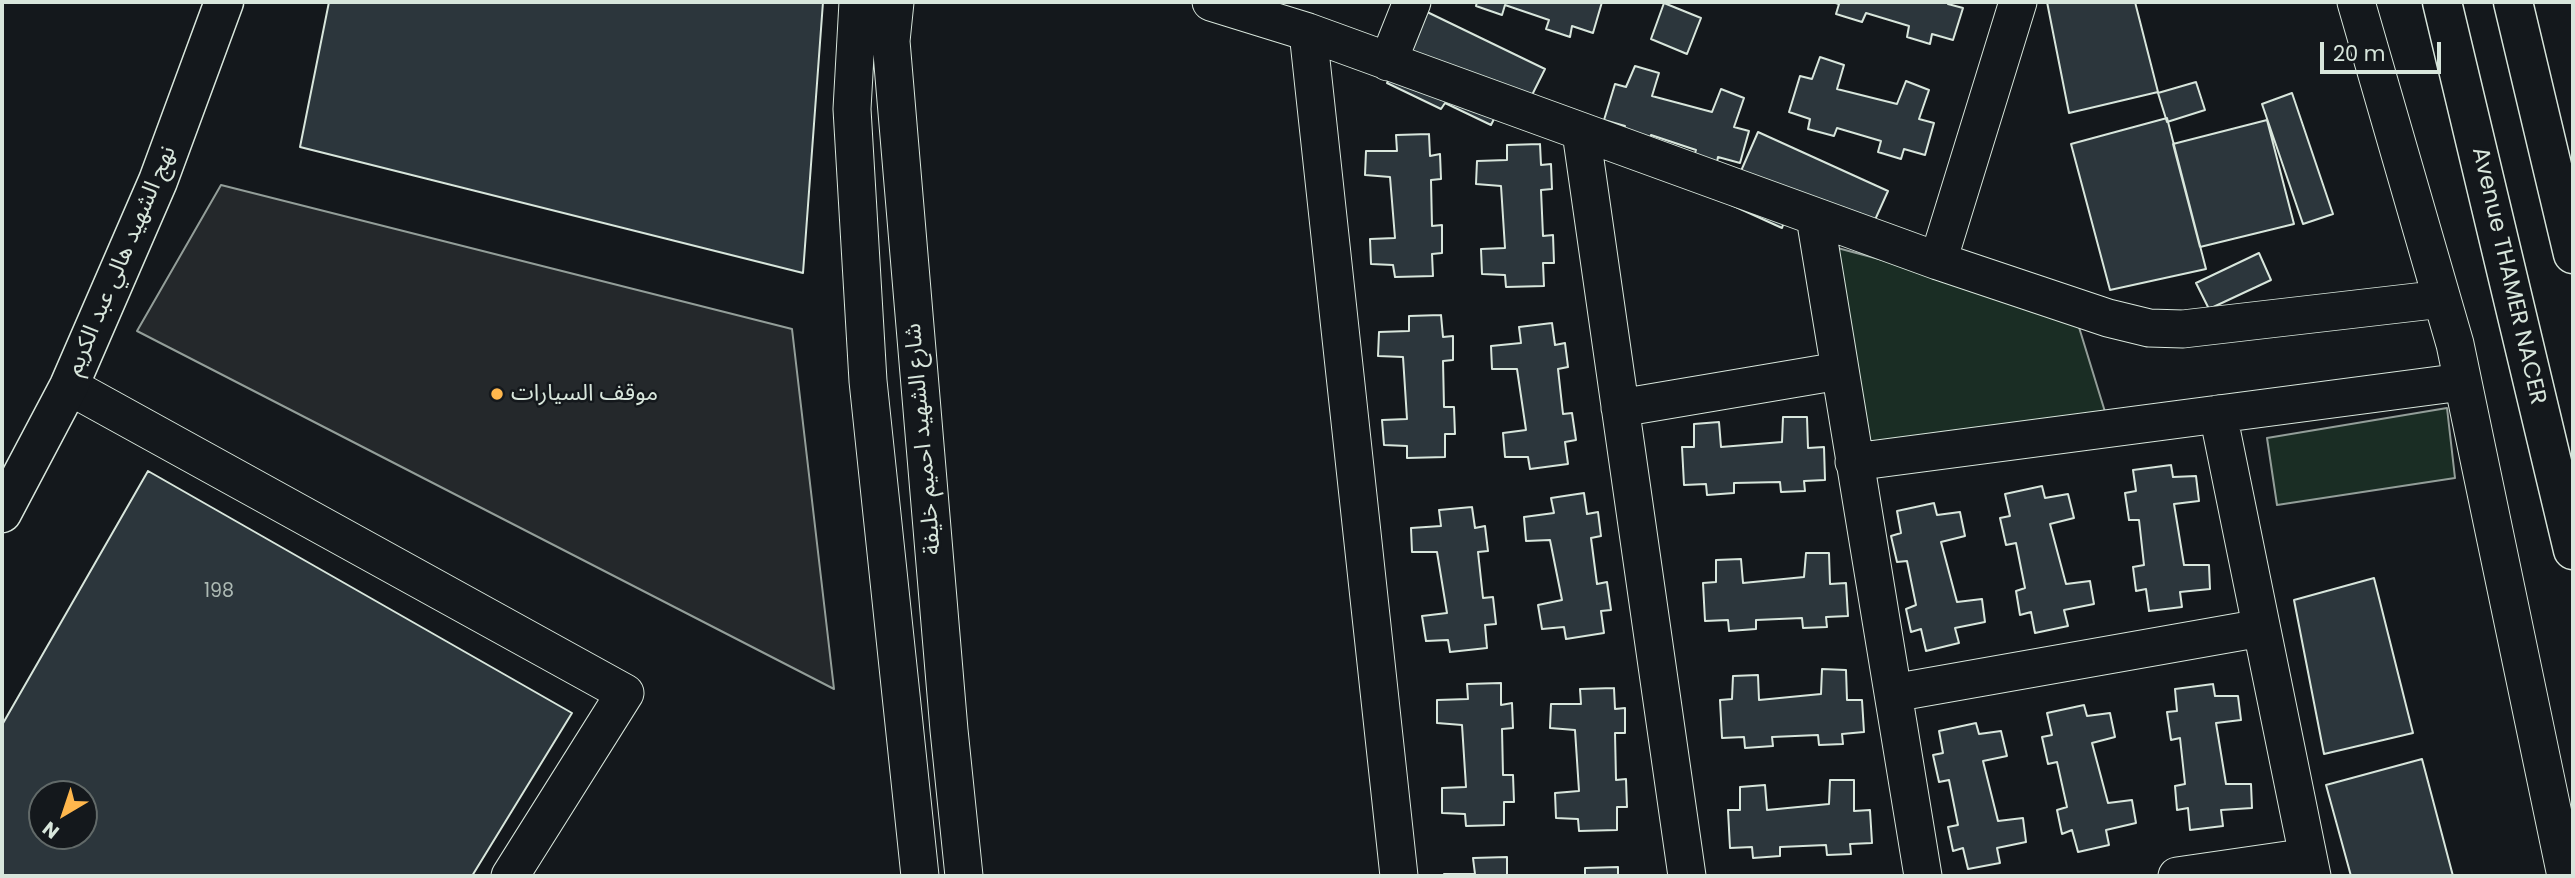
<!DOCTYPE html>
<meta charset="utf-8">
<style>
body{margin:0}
#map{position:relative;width:2575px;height:878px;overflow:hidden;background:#14181c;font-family:Poppins,sans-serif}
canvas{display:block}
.frame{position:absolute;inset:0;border:4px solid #d8e6dc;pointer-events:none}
.north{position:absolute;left:28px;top:780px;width:70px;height:70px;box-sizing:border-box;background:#14181c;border:2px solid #626a69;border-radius:50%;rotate:219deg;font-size:19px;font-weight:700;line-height:28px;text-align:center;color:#d8e6dc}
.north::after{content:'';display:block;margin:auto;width:24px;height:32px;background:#ffb74d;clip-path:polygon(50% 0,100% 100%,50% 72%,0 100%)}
.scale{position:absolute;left:2320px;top:42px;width:121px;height:32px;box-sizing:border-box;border:4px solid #d8e6dc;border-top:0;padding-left:9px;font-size:21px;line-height:24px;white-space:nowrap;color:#d8e6dc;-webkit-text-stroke:5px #14181c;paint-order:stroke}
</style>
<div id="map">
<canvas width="2575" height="878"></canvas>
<div class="frame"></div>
<div class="north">N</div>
<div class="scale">20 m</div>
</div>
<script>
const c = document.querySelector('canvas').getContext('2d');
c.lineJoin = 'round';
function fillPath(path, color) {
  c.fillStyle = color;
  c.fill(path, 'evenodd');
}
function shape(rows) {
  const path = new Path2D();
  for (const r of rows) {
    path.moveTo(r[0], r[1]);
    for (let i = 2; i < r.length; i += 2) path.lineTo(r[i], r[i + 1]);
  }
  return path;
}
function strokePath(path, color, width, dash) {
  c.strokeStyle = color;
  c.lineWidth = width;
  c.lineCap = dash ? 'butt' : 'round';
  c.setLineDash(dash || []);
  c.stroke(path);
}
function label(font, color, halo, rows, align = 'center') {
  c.font = font + ' Poppins,"Noto Sans Arabic",sans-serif';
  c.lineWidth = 5;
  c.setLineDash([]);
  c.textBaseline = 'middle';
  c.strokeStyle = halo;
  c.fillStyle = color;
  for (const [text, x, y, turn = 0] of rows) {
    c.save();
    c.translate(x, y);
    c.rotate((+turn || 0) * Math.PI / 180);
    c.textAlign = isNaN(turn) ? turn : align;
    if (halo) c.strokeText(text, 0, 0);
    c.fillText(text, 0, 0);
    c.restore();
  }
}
const green = shape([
 [1830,246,2074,311,2110,428,1864,452,1830,246],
 [2447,408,2455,478,2277,505,2267,438,2447,408]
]);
fillPath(green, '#1a2d24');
strokePath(green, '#939e99', 2);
const parking = shape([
 [221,185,792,329,834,689,137,331,221,185]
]);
fillPath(parking, '#24282b');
strokePath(parking, '#939e99', 2);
const building = shape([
 [329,2,823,2,803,273,300,147,329,2],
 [1477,2,1602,2,1593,33,1572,26,1570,37,1546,29,1549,20,1505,5,1502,15,1476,6,1477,2],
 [1832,2,1949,2,1948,4,1963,8,1953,40,1932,34,1930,44,1907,37,1909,26,1866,13,1862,22,1836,14,1839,4,1832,2],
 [2047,2,2135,2,2158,92,2069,113,2047,2],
 [1664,3,1701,18,1687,54,1651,39,1664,3],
 [1423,10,1545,69,1525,109,1504,99,1491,125,1445,103,1441,109,1387,83,1423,10],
 [1820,57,1844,65,1837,89,1897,104,1906,81,1929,90,1919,119,1934,123,1925,155,1904,149,1901,159,1878,152,1881,141,1837,128,1834,136,1808,129,1810,119,1789,112,1800,76,1812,79,1820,57],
 [1635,66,1659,73,1652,96,1712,112,1721,89,1744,98,1734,127,1749,131,1740,163,1718,157,1716,167,1693,159,1696,150,1651,135,1649,145,1622,137,1625,126,1604,120,1615,84,1626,87,1635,66],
 [2196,82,2205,110,2167,122,2158,93,2196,82],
 [2292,93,2333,214,2303,224,2262,104,2292,93],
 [2167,118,2206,269,2110,290,2071,144,2167,118],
 [2267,120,2294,224,2200,247,2173,144,2267,120],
 [1758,132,1888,191,1870,231,1848,221,1784,222,1782,228,1727,203,1758,132],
 [1429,134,1430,156,1440,154,1441,179,1431,180,1432,226,1442,225,1442,253,1432,254,1433,276,1395,277,1393,265,1371,264,1370,239,1395,238,1390,177,1365,175,1366,151,1397,151,1396,135,1429,134],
 [1540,144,1541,165,1551,164,1552,189,1541,190,1543,236,1553,235,1554,263,1543,263,1544,286,1506,287,1505,275,1482,274,1481,249,1505,248,1501,186,1476,184,1477,161,1507,160,1507,145,1540,144],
 [2259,253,2271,280,2209,309,2196,283,2259,253],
 [1441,315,1443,337,1453,336,1453,360,1443,361,1444,407,1454,407,1455,434,1445,434,1445,457,1407,458,1407,446,1384,445,1382,420,1407,419,1403,357,1378,356,1379,332,1409,331,1409,316,1441,315],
 [1552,323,1555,345,1565,343,1568,367,1558,369,1563,414,1572,413,1576,440,1565,442,1568,464,1530,469,1528,457,1505,457,1503,433,1526,430,1517,369,1492,369,1491,346,1521,343,1519,327,1552,323],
 [1783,417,1807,417,1808,448,1824,447,1825,480,1804,481,1805,491,1781,492,1780,482,1734,483,1734,493,1707,495,1706,484,1684,485,1682,447,1694,447,1694,424,1719,422,1721,447,1782,442,1783,417],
 [2171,465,2173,477,2196,476,2199,501,2174,504,2184,565,2209,565,2210,589,2180,592,2182,607,2149,611,2146,589,2136,591,2133,567,2144,565,2139,520,2129,520,2125,493,2136,491,2133,470,2171,465],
 [148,471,572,713,472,876,2,876,2,725,148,471],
 [42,794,84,794,84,836,42,836,42,794],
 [2042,486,2045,498,2068,494,2074,518,2050,524,2066,584,2090,581,2094,604,2064,610,2068,626,2035,633,2031,612,2020,615,2016,591,2025,588,2016,543,2006,545,2000,518,2010,516,2005,494,2042,486],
 [1584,493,1587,514,1598,512,1601,536,1591,538,1597,584,1607,582,1611,610,1601,611,1604,633,1566,639,1564,627,1542,629,1538,605,1562,600,1550,540,1526,541,1524,517,1554,513,1551,498,1584,493],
 [1934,503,1937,515,1960,512,1965,536,1941,542,1957,602,1982,599,1985,622,1955,628,1959,643,1926,651,1921,629,1911,632,1906,609,1916,605,1907,561,1897,562,1891,536,1901,533,1897,511,1934,503],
 [1472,507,1475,528,1485,526,1488,551,1478,552,1483,598,1493,597,1496,624,1485,625,1487,648,1450,652,1448,640,1426,641,1422,616,1447,613,1437,552,1412,552,1411,528,1441,526,1439,510,1472,507],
 [1806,553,1829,553,1830,584,1846,583,1848,616,1826,617,1827,627,1803,628,1802,618,1756,620,1756,629,1729,631,1728,620,1705,621,1703,583,1716,582,1716,560,1741,559,1743,583,1804,577,1806,553],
 [2374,578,2413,733,2324,754,2294,600,2374,578],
 [1822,669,1846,670,1847,700,1862,700,1864,732,1842,734,1843,744,1819,745,1818,735,1772,737,1773,746,1745,748,1744,737,1722,738,1720,700,1732,699,1733,676,1758,675,1759,700,1821,694,1822,669],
 [1501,683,1501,705,1512,703,1513,728,1502,729,1503,775,1513,775,1514,802,1504,802,1504,825,1466,826,1465,814,1442,813,1442,788,1466,787,1462,725,1437,723,1437,700,1468,699,1467,684,1501,683],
 [2213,684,2215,696,2238,696,2241,720,2216,723,2226,784,2251,784,2252,808,2221,810,2223,826,2190,830,2188,808,2177,810,2175,786,2185,784,2180,738,2171,740,2167,712,2177,711,2175,689,2213,684],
 [1614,688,1615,709,1625,708,1625,733,1615,733,1616,780,1626,779,1627,807,1617,807,1617,830,1579,831,1578,819,1556,818,1555,793,1579,791,1575,730,1550,728,1551,704,1581,704,1580,689,1614,688],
 [2084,705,2087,716,2110,713,2115,737,2092,743,2108,803,2132,800,2136,823,2106,830,2109,845,2078,852,2072,830,2062,834,2057,810,2067,807,2057,762,2048,764,2042,737,2052,735,2047,713,2084,705],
 [1976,723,1979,734,2001,731,2007,756,1983,761,1998,821,2023,818,2026,842,1997,848,2000,863,1968,869,1963,848,1953,851,1948,827,1958,825,1949,780,1939,782,1933,755,1943,753,1939,731,1976,723],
 [2422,759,2453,876,2351,876,2326,785,2422,759],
 [1830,780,1854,780,1854,811,1870,810,1872,843,1850,844,1851,854,1827,855,1826,845,1780,847,1780,856,1753,858,1752,847,1730,848,1728,810,1740,810,1740,787,1765,785,1767,810,1829,804,1830,780],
 [1507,857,1507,876,1444,876,1444,874,1475,874,1473,858,1507,857],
 [1618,867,1618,876,1585,876,1585,868,1618,867]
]);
fillPath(building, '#2c363c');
strokePath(building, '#d8e6dc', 2);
const street = shape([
 [858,2,852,109,868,381,920,876],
 [895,2,891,41,949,730,964,876],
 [1211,2,1308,32,1938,261,2108,318,2149,328,2183,329,2442,299],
 [2356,2,2455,344,2566,876],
 [1308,32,1399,876],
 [1388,62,1412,2],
 [1581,132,1687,876],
 [1815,217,1923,876],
 [1938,261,2018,2],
 [69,386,625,693,510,876],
 [1620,408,1839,371],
 [2218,414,2312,876],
 [1854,462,2462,382],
 [1893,693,2261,628],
 [2177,876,2308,857]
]);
const secondary = shape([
 [2,513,69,386,158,181,224,2]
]);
const highway = shape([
 [2442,2,2573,550],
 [2513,2,2573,254]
]);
strokePath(street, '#d8e6dc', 39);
strokePath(secondary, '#d8e6dc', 41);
strokePath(highway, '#d8e6dc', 41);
strokePath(street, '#14181c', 37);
strokePath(secondary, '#14181c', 38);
strokePath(highway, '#14181c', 38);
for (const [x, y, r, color] of [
 [497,394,7,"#ffb74d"]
]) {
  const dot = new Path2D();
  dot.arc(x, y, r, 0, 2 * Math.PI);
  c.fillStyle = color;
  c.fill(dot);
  strokePath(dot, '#14181c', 2.5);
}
label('19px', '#adbab4', null, [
 ["198",219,592]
]);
label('23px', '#d8e6dc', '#14181c', [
 ["نهج الشهيد هالي عبد الكريم",122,261,-67],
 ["Avenue THAMER NACER",2508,276,77],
 ["شارع الشهيد احميم خليفة",924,439,-95]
]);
label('23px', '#d8e6dc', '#14181c', [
 ["موقف السيارات",511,394]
], 'left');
</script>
